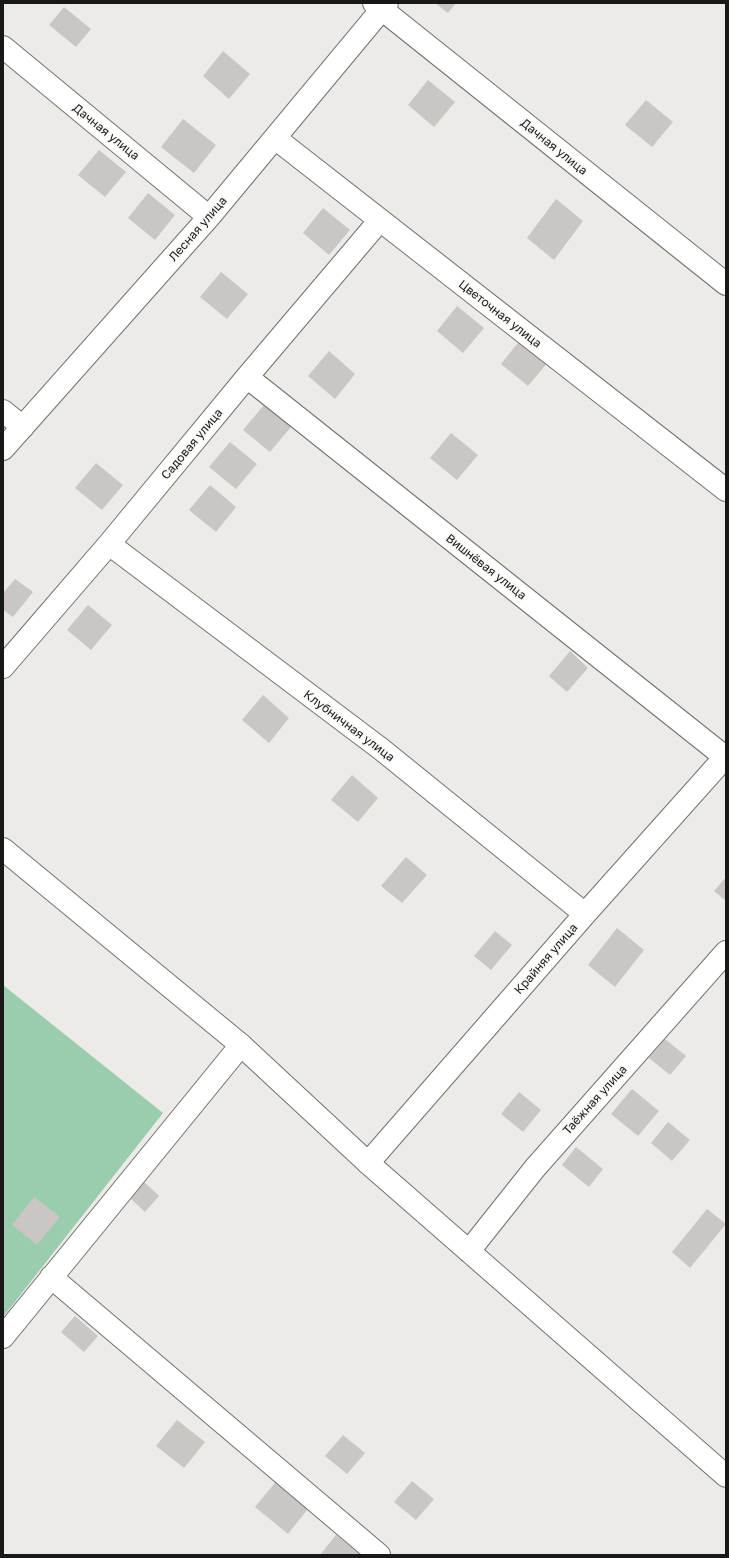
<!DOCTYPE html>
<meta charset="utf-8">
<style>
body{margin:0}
#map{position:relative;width:729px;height:1558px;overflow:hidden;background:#ecebe7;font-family:"Golos Text",sans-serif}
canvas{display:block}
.frame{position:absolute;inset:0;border:4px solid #181816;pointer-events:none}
</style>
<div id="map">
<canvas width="729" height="1558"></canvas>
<div class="frame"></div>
</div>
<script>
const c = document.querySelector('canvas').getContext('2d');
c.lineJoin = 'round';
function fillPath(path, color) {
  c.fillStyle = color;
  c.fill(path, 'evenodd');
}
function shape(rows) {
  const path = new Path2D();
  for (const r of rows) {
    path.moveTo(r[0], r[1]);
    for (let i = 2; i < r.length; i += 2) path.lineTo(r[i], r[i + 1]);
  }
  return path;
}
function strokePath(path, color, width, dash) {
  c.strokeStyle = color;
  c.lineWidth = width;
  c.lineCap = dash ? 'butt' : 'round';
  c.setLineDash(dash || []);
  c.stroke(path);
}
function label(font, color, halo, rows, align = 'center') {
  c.font = font + ' "Golos Text",sans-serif';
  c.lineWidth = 3;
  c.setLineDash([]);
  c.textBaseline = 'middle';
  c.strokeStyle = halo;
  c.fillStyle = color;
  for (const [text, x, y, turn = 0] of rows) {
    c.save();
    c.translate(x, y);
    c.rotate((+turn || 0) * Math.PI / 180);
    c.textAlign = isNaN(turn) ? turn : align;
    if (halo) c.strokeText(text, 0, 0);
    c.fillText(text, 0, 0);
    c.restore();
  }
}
fillPath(shape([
 [3,985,163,1113,3,1317]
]), '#9accae');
fillPath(shape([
 [435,3,456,3,448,13],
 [64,7,91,29,76,47,49,25],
 [223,51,250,74,229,99,203,76],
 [428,80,455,102,434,127,408,105],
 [646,100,673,122,652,147,625,125],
 [183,119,216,145,194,173,161,147],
 [99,150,126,172,105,197,78,175],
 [148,193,175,215,155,240,128,218],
 [556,199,583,221,554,260,527,238],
 [323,208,350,230,329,255,303,233],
 [221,272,248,294,227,319,200,297],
 [457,306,484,328,463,353,437,331],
 [521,339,548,362,528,386,501,364],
 [329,351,355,374,335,399,308,376],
 [264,405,291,427,270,452,243,430],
 [451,433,478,455,457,480,430,458],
 [230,442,257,464,236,489,209,467],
 [96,463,123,485,102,510,75,488],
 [210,485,236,507,216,532,189,510],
 [15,579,33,592,13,617,3,610,3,593],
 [88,605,112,625,91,650,67,630],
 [570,651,588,668,567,692,549,676],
 [263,695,289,718,269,743,242,720],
 [352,775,378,798,358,822,331,800],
 [406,857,427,875,402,903,381,886],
 [726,877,726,901,714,891],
 [617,928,644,950,615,987,588,965],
 [495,931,512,945,491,970,474,956],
 [665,1039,686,1056,670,1075,649,1058],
 [632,1089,659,1111,638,1136,611,1114],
 [519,1092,541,1110,523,1132,501,1114],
 [668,1122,690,1140,672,1161,651,1143],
 [576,1147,603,1169,589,1187,562,1165],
 [142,1180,159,1196,145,1212,128,1196],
 [34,1197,60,1217,37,1245,12,1225],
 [707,1209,726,1224,690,1268,672,1252],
 [75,1316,98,1336,84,1352,61,1332],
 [177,1420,205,1442,184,1468,156,1446],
 [343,1435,365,1453,347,1474,325,1456],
 [278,1479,310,1506,288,1534,255,1507],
 [412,1481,434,1499,416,1520,394,1502],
 [336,1535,361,1555,320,1555]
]), '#c9c6c3');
const minor = shape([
 [374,3,726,284],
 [3,47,209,217],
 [275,138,726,490],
 [247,377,725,757],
 [3,411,23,427],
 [3,449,209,217,387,3],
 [109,544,381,749,585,914],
 [3,667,109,544,247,377,380,220],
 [368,1163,585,914,726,756],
 [469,1251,535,1168,726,952],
 [51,1277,379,1555],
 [3,1337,241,1045]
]);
const secondary = shape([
 [3,849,241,1045,368,1163,726,1476]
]);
strokePath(minor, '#72716e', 24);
strokePath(secondary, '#72716e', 24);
strokePath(minor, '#fff', 22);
strokePath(secondary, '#fff', 22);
label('12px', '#181816', '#f9f8f4', [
 ["Дачная улица",106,132,39],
 ["Дачная улица",554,147,39],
 ["Лесная улица",198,229,-49],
 ["Цветочная улица",500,314,38],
 ["Садовая улица",192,444,-50],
 ["Вишнёвая улица",486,567,38],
 ["Клубничная улица",349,726,37],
 ["Крайняя улица",546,959,-49],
 ["Таёжная улица",595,1100,-48]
]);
</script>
